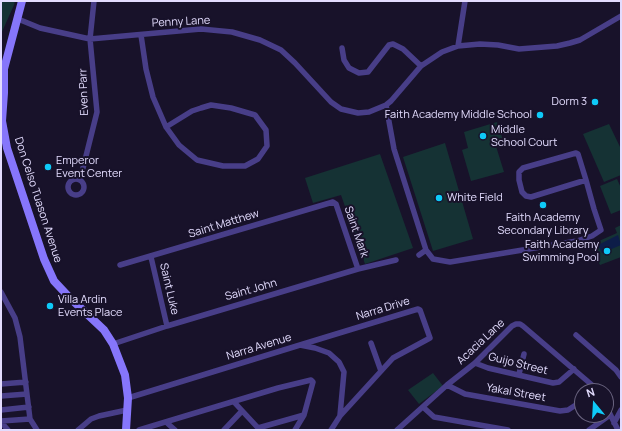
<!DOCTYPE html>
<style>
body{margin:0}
#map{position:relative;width:622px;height:431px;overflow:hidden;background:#18122a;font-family:Manrope,sans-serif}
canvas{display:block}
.frame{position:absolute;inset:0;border:2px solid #e3dcfe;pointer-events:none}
.north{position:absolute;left:574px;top:383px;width:40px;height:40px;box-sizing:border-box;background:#18122a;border:1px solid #69637f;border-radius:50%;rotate:342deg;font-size:11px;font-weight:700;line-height:16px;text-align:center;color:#e3dcfe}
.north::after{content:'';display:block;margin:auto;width:14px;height:18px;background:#0ecaf8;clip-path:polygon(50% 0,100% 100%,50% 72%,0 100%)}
</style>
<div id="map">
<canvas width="622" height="431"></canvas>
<div class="frame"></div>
<div class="north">N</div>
</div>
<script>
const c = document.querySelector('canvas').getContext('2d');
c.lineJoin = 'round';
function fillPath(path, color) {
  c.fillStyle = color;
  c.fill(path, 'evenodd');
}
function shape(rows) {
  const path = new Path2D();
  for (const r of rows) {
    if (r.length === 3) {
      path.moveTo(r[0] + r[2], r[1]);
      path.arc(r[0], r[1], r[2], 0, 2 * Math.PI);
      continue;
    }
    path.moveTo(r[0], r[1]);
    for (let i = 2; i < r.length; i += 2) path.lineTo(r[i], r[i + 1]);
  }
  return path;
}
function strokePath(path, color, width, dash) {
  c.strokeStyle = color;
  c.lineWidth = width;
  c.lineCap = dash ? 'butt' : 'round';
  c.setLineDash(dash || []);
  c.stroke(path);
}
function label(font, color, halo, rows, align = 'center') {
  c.font = font + ' Manrope,sans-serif';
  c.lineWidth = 4;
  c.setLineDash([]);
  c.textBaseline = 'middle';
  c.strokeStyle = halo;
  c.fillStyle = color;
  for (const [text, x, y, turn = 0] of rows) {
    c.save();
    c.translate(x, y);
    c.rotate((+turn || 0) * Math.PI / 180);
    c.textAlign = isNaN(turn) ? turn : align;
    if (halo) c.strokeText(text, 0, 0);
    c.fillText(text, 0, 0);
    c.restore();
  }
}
fillPath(shape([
 [1,1,15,1,14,5,1,34],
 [497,122,503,140,495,143,504,172,471,181,462,150,468,148,464,132],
 [609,124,621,149,621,175,604,182,583,134],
 [445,143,473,239,433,251,403,157],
 [380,154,413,248,365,264,341,195,313,203,305,178],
 [617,179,621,188,621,210,611,214,600,186],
 [621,225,621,257,600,265,590,245,617,233,615,228],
 [433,373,443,386,419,404,408,390]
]), '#153234');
fillPath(shape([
 [618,235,621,245,602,253,598,245]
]), '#0d1d48');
strokePath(shape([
 [18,19,40,28,90,39,201,29,232,32,260,40,281,50,295,63,331,102,341,109,358,113,369,112,386,105,391,101,421,66,442,52,458,46,480,44,498,45,519,49,557,46,570,43,580,40,621,16],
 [141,35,146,69,153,97,166,127,179,145,197,160,223,166,245,166,258,159,267,146,266,130,255,115,231,108,211,105,201,108,192,111,166,127],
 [458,46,465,1],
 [342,48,344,60,349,68,359,73,368,72,389,45,393,44,403,49,421,66],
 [386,105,394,149,426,250,433,259,450,262,577,241,592,236,601,230,594,209,586,180,578,154,576,153,523,168,519,172,519,180,522,192,526,196,531,197,586,180],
 [76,187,8],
 [80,180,97,112,90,39,94,1],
 [419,255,426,250],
 [151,257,167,326],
 [120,265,333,202,336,204,358,269],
 [1,292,15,318,20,337,30,419,37,430],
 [576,335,616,370,621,377],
 [371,343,381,371],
 [113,344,167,326,358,269,396,260],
 [300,345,418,309,420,310,430,338,393,358,340,416,331,430],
 [475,363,488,368,553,383,559,382,574,369],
 [519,374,524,354],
 [1,384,26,382],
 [447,385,465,394,560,411,568,410,582,401],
 [1,396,27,394],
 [128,398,300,345,315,348,329,353,339,362,344,372,340,415],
 [234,402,260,430],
 [606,406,618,430],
 [423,407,434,417,508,430],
 [1,410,29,407],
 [1,421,30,419],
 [1,422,8,430],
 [166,422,175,430],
 [614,423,621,410],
 [258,428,304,415,295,430],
 [78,430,91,419,99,416,127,410],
 [139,430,278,388,311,380,313,382,304,415],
 [224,430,242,411],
 [397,430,447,385,475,363,512,326,516,324,520,324,523,326,599,391],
 [589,430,610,415]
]), '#483e88', 5.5);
strokePath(shape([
 [22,1,4,69,4,93,2,121,7,148,44,259,54,281,69,297,104,330,113,344,125,375,128,398,126,430]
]), '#8676fb', 8);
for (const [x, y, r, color] of [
 [595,102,4,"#0ecaf8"],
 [540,115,4,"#0ecaf8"],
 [483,136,4,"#0ecaf8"],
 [48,167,4,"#0ecaf8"],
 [439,198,4,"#0ecaf8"],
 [543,205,4,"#0ecaf8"],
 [607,251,4,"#0ecaf8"],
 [50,306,4,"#0ecaf8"]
]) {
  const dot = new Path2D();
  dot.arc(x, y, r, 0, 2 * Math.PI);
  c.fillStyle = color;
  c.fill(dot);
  strokePath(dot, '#18122a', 1.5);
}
label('11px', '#e3dcfe', '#18122a', [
 ["Penny Lane",181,22,-3],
 ["Even Parr",84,92,-92],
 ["Don Celso Tuason Avenue",38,200,72],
 ["Saint Matthew",224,224,-17],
 ["Saint Mark",356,232,71],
 ["Saint Luke",169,289,77],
 ["Saint John",251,290,-16],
 ["Narra Drive",383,309,-17],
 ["Acacia Lane",481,342,-43],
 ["Narra Avenue",259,347,-17],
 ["Guijo Street",518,364,14],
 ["Yakal Street",516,393,10]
]);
label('11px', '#e3dcfe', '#18122a', [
 ["Dorm 3",587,102,"right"],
 ["Faith Academy Middle School",532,115,"right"],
 ["Middle",491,130],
 ["School Court",491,143],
 ["Emperor",56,161],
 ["Event Center",56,174],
 ["White Field",447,198],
 ["Faith Academy",543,218,"center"],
 ["Secondary Library",543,231,"center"],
 ["Faith Academy",599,245,"right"],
 ["Swimming Pool",599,258,"right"],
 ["Villa Ardin",58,300],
 ["Events Place",58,313]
], 'left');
</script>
